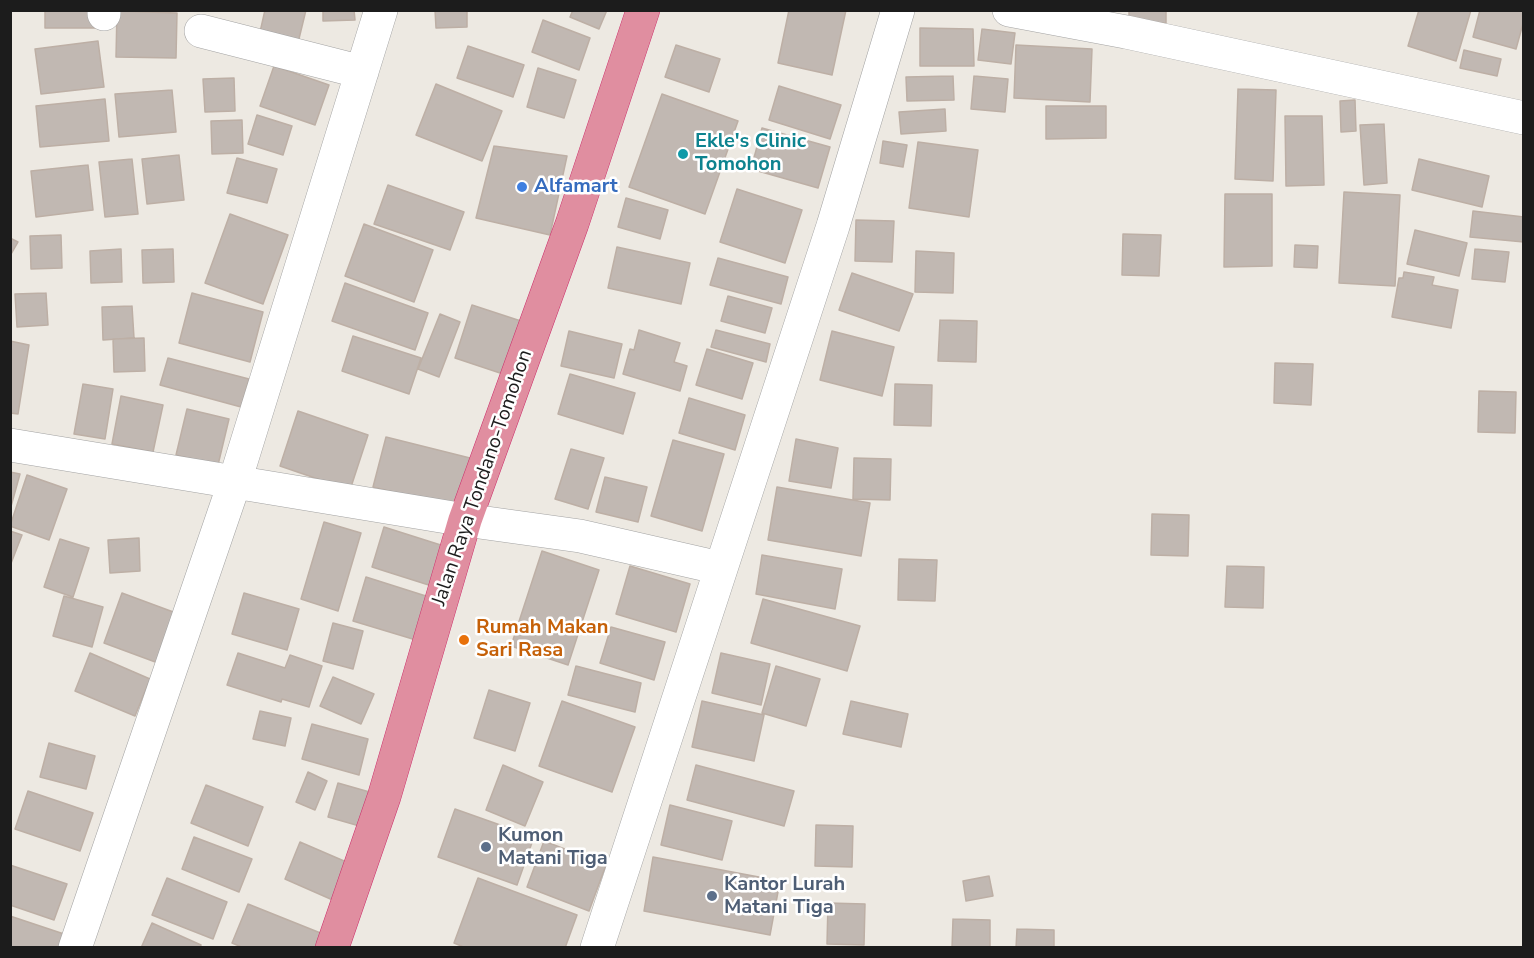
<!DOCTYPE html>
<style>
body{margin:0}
#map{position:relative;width:1534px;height:958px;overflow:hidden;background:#ede9e2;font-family:"Nunito Sans",sans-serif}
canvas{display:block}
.frame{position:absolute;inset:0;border:12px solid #1c1c1c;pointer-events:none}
</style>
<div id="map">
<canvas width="1534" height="958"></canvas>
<div class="frame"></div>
</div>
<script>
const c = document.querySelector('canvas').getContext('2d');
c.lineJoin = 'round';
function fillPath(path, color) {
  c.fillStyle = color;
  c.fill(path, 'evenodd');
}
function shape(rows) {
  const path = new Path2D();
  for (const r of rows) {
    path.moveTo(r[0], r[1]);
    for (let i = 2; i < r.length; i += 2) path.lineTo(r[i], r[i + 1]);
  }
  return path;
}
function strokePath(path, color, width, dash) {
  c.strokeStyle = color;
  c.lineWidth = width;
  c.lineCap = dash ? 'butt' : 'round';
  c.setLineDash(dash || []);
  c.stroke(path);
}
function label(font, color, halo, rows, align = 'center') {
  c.font = font + ' "Nunito Sans",sans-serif';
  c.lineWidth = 5;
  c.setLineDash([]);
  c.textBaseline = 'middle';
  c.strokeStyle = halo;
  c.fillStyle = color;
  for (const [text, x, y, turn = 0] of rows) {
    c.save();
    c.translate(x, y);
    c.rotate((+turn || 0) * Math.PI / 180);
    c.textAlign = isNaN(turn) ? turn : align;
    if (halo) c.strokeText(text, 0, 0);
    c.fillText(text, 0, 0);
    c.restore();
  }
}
const building = shape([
 [45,10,100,10,100,28,45,28,45,10],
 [265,10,306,10,296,51,258,41,265,10],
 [323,10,354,10,355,20,323,21,323,10],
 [435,10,467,10,467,27,436,28,435,10],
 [573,10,607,10,599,29,570,17,573,10],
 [789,10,846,10,832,75,778,63,789,10],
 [1129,10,1166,10,1166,23,1129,22,1129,10],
 [1419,10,1471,10,1456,61,1408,46,1419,10],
 [1480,10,1524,10,1524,20,1516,49,1473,37,1480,10],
 [117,11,177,13,176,58,116,57,117,11],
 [543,20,590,38,579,70,532,52,543,20],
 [920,28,973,29,974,66,920,66,920,28],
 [982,29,1015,33,1011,64,978,60,982,29],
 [98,41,104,87,41,94,35,49,98,41],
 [676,45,720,59,709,92,665,77,676,45],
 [1016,45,1092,49,1090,102,1014,98,1016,45],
 [468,46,524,65,513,97,457,78,468,46],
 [1464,50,1501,59,1497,76,1460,68,1464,50],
 [274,66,329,85,315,125,260,106,274,66],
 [538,68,576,80,564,118,527,107,538,68],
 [953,76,954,100,907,101,906,77,953,76],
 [974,76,1008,79,1005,112,971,109,974,76],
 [234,78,235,111,205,112,203,79,234,78],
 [436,84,502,111,482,161,416,135,436,84],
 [779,86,841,105,830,139,769,120,779,86],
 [1238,89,1276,90,1273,181,1235,179,1238,89],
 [172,90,176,132,119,137,115,94,172,90],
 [662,94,738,121,705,214,629,187,662,94],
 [105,99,109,141,40,147,36,106,105,99],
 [1355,100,1356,131,1341,132,1340,101,1355,100],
 [1046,106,1106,106,1106,138,1046,139,1046,106],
 [945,109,946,131,901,134,899,112,945,109],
 [257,115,292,126,283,155,248,144,257,115],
 [1285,116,1322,116,1324,185,1286,186,1285,116],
 [242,120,243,153,212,154,211,121,242,120],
 [1384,124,1387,183,1364,185,1360,125,1384,124],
 [762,128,830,147,818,188,751,169,762,128],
 [883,141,907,145,903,167,880,163,883,141],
 [918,142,978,150,969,217,909,208,918,142],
 [494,146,567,156,550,235,476,218,494,146],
 [179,155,184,200,147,204,142,159,179,155],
 [237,158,277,169,267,203,227,193,237,158],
 [132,159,138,214,105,217,99,162,132,159],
 [1419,159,1489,176,1482,207,1412,190,1419,159],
 [88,165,93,210,36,217,31,171,88,165],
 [388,185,464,212,450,250,374,224,388,185],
 [737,189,802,210,785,263,720,242,737,189],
 [1344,192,1400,195,1395,286,1339,283,1344,192],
 [1225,194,1272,194,1272,266,1224,267,1225,194],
 [626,198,668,210,660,239,618,227,626,198],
 [1473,211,1524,217,1524,242,1470,237,1473,211],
 [230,214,288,235,263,304,205,283,230,214],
 [856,220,894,221,892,262,855,261,856,220],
 [364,224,433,250,414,302,345,276,364,224],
 [1415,230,1467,243,1459,276,1407,264,1415,230],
 [1123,234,1161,235,1159,276,1122,275,1123,234],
 [61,235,62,268,31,269,30,236,61,235],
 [10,238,18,242,10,256,10,238],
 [1295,245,1318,246,1317,268,1294,267,1295,245],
 [617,247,690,263,681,304,608,288,617,247],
 [121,249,122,282,91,283,90,251,121,249],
 [173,249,174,282,143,283,142,250,173,249],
 [1475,249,1509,252,1505,282,1472,279,1475,249],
 [916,251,954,253,953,293,915,292,916,251],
 [718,258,788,277,781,304,710,285,718,258],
 [1404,272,1434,277,1432,285,1458,290,1451,328,1392,317,1399,278,1403,278,1404,272],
 [852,273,913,294,899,331,839,310,852,273],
 [345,283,428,313,415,350,332,321,345,283],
 [46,293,48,325,17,327,15,294,46,293],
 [192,293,263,312,250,362,179,343,192,293],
 [728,296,772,308,765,333,721,321,728,296],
 [472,305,530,324,512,377,455,358,472,305],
 [132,306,134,338,103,340,102,307,132,306],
 [440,314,460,322,439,377,418,369,440,314],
 [940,320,977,321,976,362,938,361,940,320],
 [639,330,680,343,674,362,687,366,680,391,623,374,630,349,634,350,639,330],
 [716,330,770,344,766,362,711,347,716,330],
 [569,331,622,344,614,378,561,366,569,331],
 [832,331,894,347,882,396,820,380,832,331],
 [353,336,421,358,409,394,342,371,353,336],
 [144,338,145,371,114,372,113,339,144,338],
 [10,341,29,345,18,414,10,413,10,341],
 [707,349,753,363,742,399,696,385,707,349],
 [168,358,249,379,241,407,160,385,168,358],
 [1275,363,1313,364,1311,405,1274,403,1275,363],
 [570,374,635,393,623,434,558,414,570,374],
 [83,384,113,389,105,439,74,434,83,384],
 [895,384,932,385,931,426,894,425,895,384],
 [1479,391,1516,392,1515,433,1478,432,1479,391],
 [121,396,163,405,153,452,112,444,121,396],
 [689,398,745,415,735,450,679,433,689,398],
 [187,409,229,419,218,465,176,455,187,409],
 [298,411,368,435,350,490,280,466,298,411],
 [386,437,470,458,458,508,373,487,386,437],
 [796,439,838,448,831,488,789,481,796,439],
 [673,440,724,454,702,531,651,516,673,440],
 [571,449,604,458,588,509,555,499,571,449],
 [854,458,891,459,890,500,853,499,854,458],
 [10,472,20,474,10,510,10,472],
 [27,475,67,489,49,540,10,526,27,475],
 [605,477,647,487,638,522,596,512,605,477],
 [777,487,870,503,861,556,768,540,777,487],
 [1152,514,1189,515,1188,556,1151,555,1152,514],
 [324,522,361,533,338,611,301,599,324,522],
 [384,527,447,547,435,587,372,567,384,527],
 [10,531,22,535,10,566,10,531],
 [139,538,140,571,110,573,108,540,139,538],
 [60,539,89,548,73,597,44,587,60,539],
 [542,551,599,570,568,665,511,646,542,551],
 [762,555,842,569,835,609,756,594,762,555],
 [899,559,937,560,935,601,898,600,899,559],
 [630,566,690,584,676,632,616,614,630,566],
 [1227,566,1264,567,1263,608,1225,607,1227,566],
 [366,577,429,597,416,640,353,621,366,577],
 [122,593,176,613,158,663,104,643,122,593],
 [244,593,299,609,287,650,232,634,244,593],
 [64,596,103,607,92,647,53,636,64,596],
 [763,599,860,626,847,671,751,643,763,599],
 [333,623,363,631,353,669,323,661,333,623],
 [611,627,665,642,654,680,600,663,611,627],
 [90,653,150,679,135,716,75,691,90,653],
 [238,653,285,668,290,655,322,666,309,707,282,699,281,702,227,685,238,653],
 [721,653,770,664,761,705,712,693,721,653],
 [576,666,641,683,635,712,568,695,576,666],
 [776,666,820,679,806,726,762,713,776,666],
 [333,677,374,694,361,724,320,706,333,677],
 [489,690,530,703,515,751,474,738,489,690],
 [562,701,635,727,612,792,539,766,562,701],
 [702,701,764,715,754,761,692,747,702,701],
 [851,701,908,714,901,747,843,734,851,701],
 [260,711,291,718,285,746,253,739,260,711],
 [312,724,368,739,359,775,302,759,312,724],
 [49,743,95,756,86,789,40,777,49,743],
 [503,765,543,782,525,826,486,810,503,765],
 [696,765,794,791,784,826,687,800,696,765],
 [308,772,327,781,315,810,296,802,308,772],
 [338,783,373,793,363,827,328,817,338,783],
 [206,785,263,807,248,846,191,823,206,785],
 [28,791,93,813,80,851,15,829,28,791],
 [670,805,732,821,722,860,661,845,670,805],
 [455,809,534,837,517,885,438,857,455,809],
 [816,825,853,826,852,867,815,866,816,825],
 [194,837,252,859,239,892,182,869,194,837],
 [544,841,606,865,589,911,527,887,544,841],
 [300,842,351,864,335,901,285,879,300,842],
 [653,857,780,881,770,935,644,911,653,857],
 [10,865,67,884,54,920,10,905,10,865],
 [989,876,993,896,966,901,963,881,989,876],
 [167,878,227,902,213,939,152,915,167,878],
 [478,878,577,915,565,948,466,948,454,943,478,878],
 [828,903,865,904,864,945,827,944,828,903],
 [248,904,323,934,318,948,244,948,232,943,248,904],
 [10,916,67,935,63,948,10,948,10,916],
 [953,919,990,920,990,948,952,948,953,919],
 [152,923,201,945,200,948,141,948,152,923],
 [1017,929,1054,930,1054,948,1016,948,1017,929]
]);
fillPath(building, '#c1b8b2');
strokePath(building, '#bdafa5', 1.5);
const minor = shape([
 [1009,10,1126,32,1524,118],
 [104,14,104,10],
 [201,31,362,72],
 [10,445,465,520,580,536,720,568],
 [75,948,235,481,381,10],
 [597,948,833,226,898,10]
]);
const highway = shape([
 [332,948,384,797,465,520,572,224,643,10]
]);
strokePath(minor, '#a3a3a3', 34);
strokePath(highway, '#cb2f6b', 34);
strokePath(minor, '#fff', 33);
strokePath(highway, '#e08ea0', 33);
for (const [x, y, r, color] of [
 [683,154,6,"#0f9aa8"],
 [522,187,6,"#3f7fe0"],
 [464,640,6,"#e8710a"],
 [486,847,6,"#5c6f8a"],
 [712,896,6,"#5c6f8a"]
]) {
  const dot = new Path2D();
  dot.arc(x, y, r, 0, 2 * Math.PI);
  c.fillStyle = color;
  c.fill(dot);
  strokePath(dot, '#fff', 2);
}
label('bold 20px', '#0d838f', '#fff', [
 ["Ekle's Clinic",695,142],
 ["Tomohon",695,165]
], 'left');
label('bold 20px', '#366cbe', '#fff', [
 ["Alfamart",534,187]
], 'left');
label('20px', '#1c1c1c', '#fff', [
 ["Jalan Raya Tondano-Tomohon",483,478,-71]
]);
label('bold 20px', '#c56008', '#fff', [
 ["Rumah Makan",476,628],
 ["Sari Rasa",476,651]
], 'left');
label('bold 20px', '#4e5e75', '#fff', [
 ["Kumon",498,836],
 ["Matani Tiga",498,859],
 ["Kantor Lurah",724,885],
 ["Matani Tiga",724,908]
], 'left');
</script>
